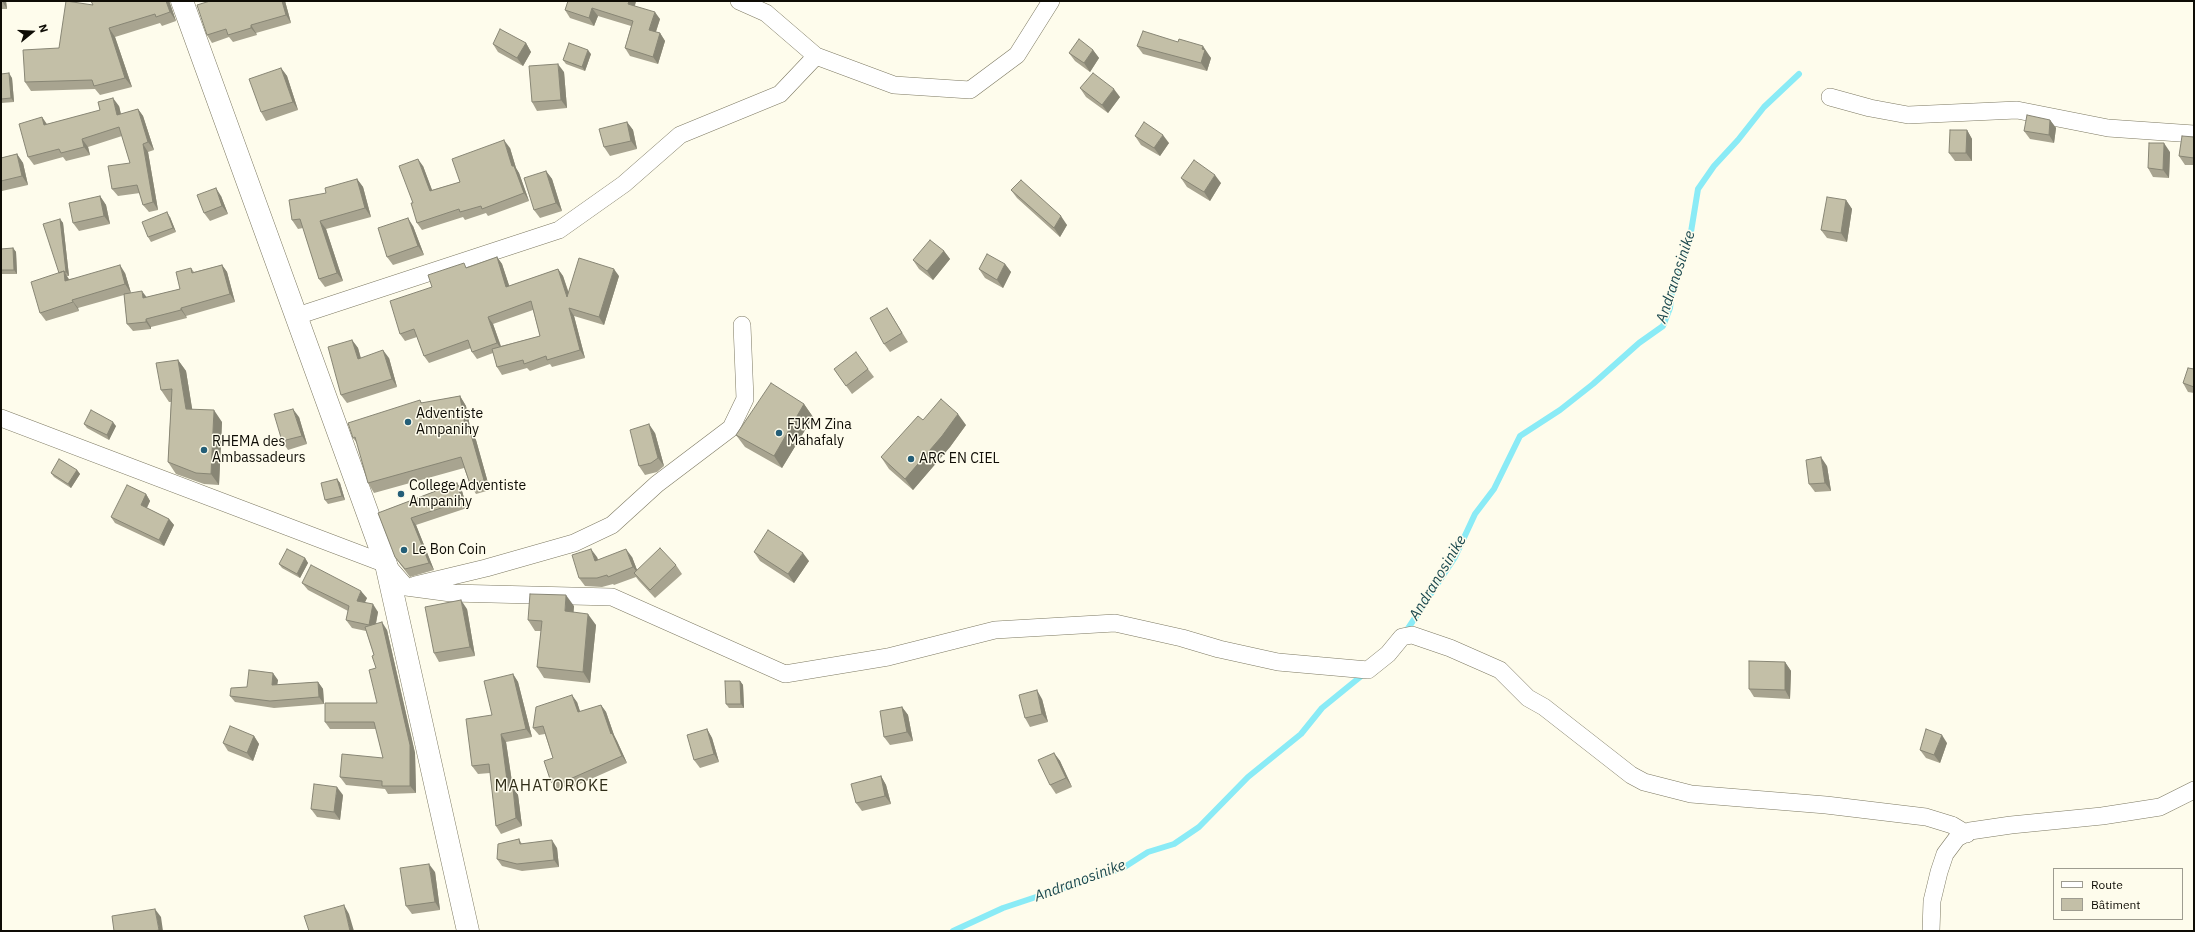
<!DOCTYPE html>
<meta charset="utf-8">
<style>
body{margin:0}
#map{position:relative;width:2195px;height:932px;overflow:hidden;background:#fefcec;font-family:"IBM Plex Sans",sans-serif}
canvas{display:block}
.frame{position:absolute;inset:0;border:2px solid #0e0c05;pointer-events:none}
.legend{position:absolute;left:2053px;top:868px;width:130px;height:52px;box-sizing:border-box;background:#fefcec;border:1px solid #9e9c90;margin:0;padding:5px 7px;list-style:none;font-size:12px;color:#0e0c05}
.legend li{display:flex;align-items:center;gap:8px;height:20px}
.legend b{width:20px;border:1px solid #9e9c90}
.north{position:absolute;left:12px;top:12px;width:40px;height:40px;-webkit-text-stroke:3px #fefcec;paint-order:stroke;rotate:72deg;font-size:11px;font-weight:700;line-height:16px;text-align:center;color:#0e0c05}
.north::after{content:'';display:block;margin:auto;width:14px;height:18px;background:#0e0c05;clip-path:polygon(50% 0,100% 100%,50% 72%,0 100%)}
</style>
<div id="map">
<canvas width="2195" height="932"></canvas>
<div class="frame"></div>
<ul class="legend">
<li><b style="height:5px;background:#fff"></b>Route</li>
<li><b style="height:11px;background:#c3bfa7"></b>Bâtiment</li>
</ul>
<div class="north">N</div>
</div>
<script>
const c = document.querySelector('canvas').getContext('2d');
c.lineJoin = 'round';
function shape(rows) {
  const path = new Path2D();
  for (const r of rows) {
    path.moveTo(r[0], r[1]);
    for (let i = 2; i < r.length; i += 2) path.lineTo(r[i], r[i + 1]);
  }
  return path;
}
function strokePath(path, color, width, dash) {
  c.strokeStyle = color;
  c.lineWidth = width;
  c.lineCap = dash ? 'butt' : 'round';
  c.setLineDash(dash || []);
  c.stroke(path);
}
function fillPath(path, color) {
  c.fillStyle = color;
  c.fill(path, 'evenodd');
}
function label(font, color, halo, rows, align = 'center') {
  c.font = font + ' "IBM Plex Sans",sans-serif';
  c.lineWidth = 3;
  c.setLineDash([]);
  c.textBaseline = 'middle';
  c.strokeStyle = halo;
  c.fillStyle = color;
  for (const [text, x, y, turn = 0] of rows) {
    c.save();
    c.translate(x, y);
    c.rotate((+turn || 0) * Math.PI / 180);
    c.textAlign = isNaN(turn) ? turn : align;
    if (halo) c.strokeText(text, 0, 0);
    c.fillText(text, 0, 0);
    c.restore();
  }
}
strokePath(shape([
 [1405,633,1455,557,1475,514,1494,489,1520,436,1560,410,1593,384,1639,343,1663,326,1670,308,1672,292,1690,238,1698,189,1714,166,1738,140,1764,107,1799,74],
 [953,931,1003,908,1123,868,1148,852,1174,844,1199,827,1248,777,1301,734,1322,708,1365,673]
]), '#8aebf6', 6);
const minor = shape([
 [739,1,766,13,816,56,894,85,970,90,1017,55,1051,1],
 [1830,97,1870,108,1908,115,2017,110,2108,128,2194,134],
 [297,316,559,230,624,184,680,135,780,94,816,56],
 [1,418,386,564,406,587,451,593,612,597,785,674,888,657,995,630,1115,623,1182,638,1219,649,1278,662,1368,670,1388,654,1402,637,1412,635,1450,648,1500,670,1528,698,1544,707,1631,775,1644,782,1691,794,1826,805,1926,817,1952,825,1967,834],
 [415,585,486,568,574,543,612,525,657,484,731,428,745,399,742,325],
 [1931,931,1932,901,1939,872,1945,854,1957,838,1970,831,2011,825,2102,816,2160,807,2194,790]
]);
const secondary = shape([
 [182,1,386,564,468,931]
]);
strokePath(minor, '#7d7962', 18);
strokePath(secondary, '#7d7962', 23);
strokePath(minor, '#fff', 17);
strokePath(secondary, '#fff', 22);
fillPath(shape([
 [1,1,6,1,7,9,1,9],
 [91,1,169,1,176,21,162,26,160,23,115,37,132,87,100,95,95,89,31,91,25,82,59,48,93,5],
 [210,1,285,1,291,23,256,33,257,35,233,42,229,37,212,43,207,35],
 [568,1,636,1,635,6,660,19,656,32,660,33,665,41,658,64,630,56,625,48,631,26,598,16,594,26,570,18,565,10],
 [526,43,531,52,523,66,498,52,493,44],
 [1137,46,1208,54,1208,55,1211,58,1207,71,1143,54],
 [1093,50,1099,58,1090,72,1075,61,1069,53],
 [591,54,585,71,566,64,563,60],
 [281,68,287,76,298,110,266,121,261,112],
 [564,72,567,108,537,111,532,102],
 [1,74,12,78,14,102,1,103],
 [1080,88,1120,97,1108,113,1086,97],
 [119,106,121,114,138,109,143,116,154,150,148,152,158,210,149,212,143,205,140,193,118,196,112,189,130,163,122,136,88,147,90,155,66,161,63,157,34,165,28,157,42,117,47,124],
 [2050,120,2056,128,2054,143,2030,139,2024,131],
 [627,122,633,130,637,149,610,156,604,147],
 [1967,130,1972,139,1972,161,1955,161,1949,153],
 [1135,136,1169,143,1160,156,1141,145],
 [2194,137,2194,165,2185,165,2179,156],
 [510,148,516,168,519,173,529,201,488,216,486,213,465,220,463,217,422,230,417,223,413,203,423,166,432,190,460,182],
 [2170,152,2169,178,2153,177,2148,168],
 [17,154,23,163,28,185,2,191,1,190,1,158],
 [546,171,552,179,562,211,540,218,534,210],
 [1181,178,1221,183,1210,201,1187,187],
 [357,179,363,187,371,217,326,229,343,281,325,287,319,279,303,228,298,229,292,220,326,193],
 [1011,190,1067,225,1060,237,1017,198],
 [100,196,106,205,110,224,79,231,73,223],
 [221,196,228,214,210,221,204,213],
 [1846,200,1852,209,1847,242,1827,238,1821,230],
 [170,217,176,232,151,242,148,237],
 [60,219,63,223,69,276,67,276,69,279,125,273,131,293,147,297,180,289,191,268,194,272,222,265,227,272,235,302,186,316,187,318,151,327,151,329,133,331,127,324,124,295,78,308,79,311,46,321,40,313,59,273],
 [413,226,424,255,393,265,387,257],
 [13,248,16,252,17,274,1,274,1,249],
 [944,251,950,259,933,280,919,269,913,260],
 [497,257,502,264,509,286,558,269,563,276,569,293,619,276,604,325,574,316,585,358,552,367,550,364,530,371,527,368,502,375,497,367,493,353,477,359,472,352,471,348,429,363,424,356,417,337,405,341,400,334,432,287,467,267],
 [533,310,540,336,501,346,493,324],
 [1005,264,1011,272,1003,288,985,278,979,269],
 [887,308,892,316,908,342,890,352,884,344],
 [352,340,358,348,361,358,389,358,397,387,347,403,341,395],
 [178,360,186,371,192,409,222,422,219,485,204,484,176,474,168,462,171,402,169,402,161,390],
 [834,369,868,369,874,377,852,394],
 [2194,369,2194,393,2188,392,2183,383],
 [460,396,466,406,471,432,476,440,490,490,476,494,470,484,464,468,374,493,368,483,357,443,353,438,420,400,422,403],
 [804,404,813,417,782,468,745,447,736,435],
 [299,417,307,444,288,450,282,441],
 [923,420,966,425,950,447,913,490,889,469,881,457],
 [84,424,116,426,109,440,87,428],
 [655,433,664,466,657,472,645,475,639,466],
 [1827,466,1831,491,1815,492,1809,484],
 [77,470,80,474,71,488,54,477,51,473],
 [337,479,340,483,345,500,328,504,325,500],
 [457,483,462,491,467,508,416,525,434,570,410,577,400,564,395,557,378,513],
 [146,494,150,501,147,508,169,519,174,525,164,546,115,523,111,517],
 [754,552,809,561,794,583,760,561],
 [597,557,598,560,632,557,637,570,676,565,682,574,655,598,639,581,636,577,614,585,613,584,602,587,585,586,579,578],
 [305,558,308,563,300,578,282,568,279,564],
 [302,583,367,598,365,602,378,612,376,624,387,630,415,753,416,793,388,794,385,789,346,785,340,777,383,758,376,729,330,729,325,722,377,703,376,668,374,655,366,631,352,628,346,620,348,611,308,590],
 [574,606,573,612,596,625,590,683,544,678,537,667,541,631,535,631,528,620],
 [467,609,475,656,439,662,434,653],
 [1785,662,1791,671,1790,699,1754,697,1749,689],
 [513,674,518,682,532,737,506,742,513,788,518,795,522,826,501,834,496,826,490,773,478,774,472,766,492,715],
 [278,680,277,685,318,682,323,689,324,704,274,708,235,702,230,696,247,687],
 [740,681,743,685,744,708,729,708,726,704],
 [1042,699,1048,722,1030,727,1025,718],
 [577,702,580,712,601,705,606,712,614,735,617,741,627,763,566,790,564,786,556,789,551,782,553,758,545,734,539,735,533,728],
 [902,707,908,715,913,741,890,745,884,737],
 [707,729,712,738,719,762,700,768,694,760],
 [254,736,259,744,253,761,228,751,223,743],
 [1947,743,1940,763,1926,758,1920,750],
 [1054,753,1060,761,1072,787,1056,794,1050,785],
 [881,776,886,785,891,804,862,811,856,803],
 [343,795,340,820,317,817,311,809],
 [519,839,522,844,557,848,559,867,522,871,502,866,497,859],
 [435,872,440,910,412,914,406,906]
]), '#a8a490');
fillPath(shape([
 [2,1,6,1,7,9],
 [166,1,169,1,170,3,176,21,170,12],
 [282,1,285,1,291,23,286,15],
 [629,1,636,1,633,11,628,4],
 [592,8,598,16,594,26,589,18],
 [655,12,660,19,654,37,649,30],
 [251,25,256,33,257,35,251,28],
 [109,28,115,37,132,87,125,78],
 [660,33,665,41,658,64,653,57],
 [526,43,531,52,523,66,517,58],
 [1203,46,1211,58,1207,71,1201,63,1202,49],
 [588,50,591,54,585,71,582,67],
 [1093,50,1099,58,1090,72,1084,63],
 [558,64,564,72,567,108,561,100],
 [281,68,287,76,298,110,293,102],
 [9,73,12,78,14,102,11,98],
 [1114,89,1120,97,1108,113,1102,105],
 [113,98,119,106,123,123,117,115],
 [138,109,143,116,154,150,148,142],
 [42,117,47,125,44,125],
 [2050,120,2056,128,2054,143,2049,135],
 [627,122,633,130,637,149,631,141],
 [1967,130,1972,139,1972,161,1966,153],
 [1163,135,1169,143,1160,156,1154,148],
 [82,139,88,147,90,155,84,147],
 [504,140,510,148,516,168,519,173,529,201,524,193,512,166],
 [2164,143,2170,152,2169,178,2163,170],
 [143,144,148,152,158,210,153,202],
 [17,154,23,163,28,185,22,176],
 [418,159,423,166,435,198,430,191],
 [546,171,552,179,562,211,556,203],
 [1215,175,1221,183,1210,201,1204,192],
 [357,179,363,187,371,217,365,208],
 [216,188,221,196,228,214,222,206],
 [100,196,106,205,110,224,104,216],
 [1846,200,1852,209,1847,242,1841,233],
 [167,212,170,217,176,232,173,228],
 [1061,216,1067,225,1060,237,1054,228],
 [408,218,413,226,424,255,418,246],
 [60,219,63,223,69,276,66,272],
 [320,221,326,229,343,281,337,273],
 [13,248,16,252,17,274,14,270],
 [944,251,950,259,933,280,927,271],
 [497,257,502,264,512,294,506,287],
 [1005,264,1011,272,1003,288,997,280],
 [120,265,125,273,131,293,125,284],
 [222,265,227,272,235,302,230,294],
 [558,269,563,276,572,304,567,297],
 [614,269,619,276,604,325,599,317],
 [64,271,69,280,65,281],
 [142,291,148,299,143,298],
 [72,300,78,308,79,311,73,302],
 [181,308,186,316,187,318,181,310],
 [569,308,574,316,585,358,580,350],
 [488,317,493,324,502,350,497,343],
 [146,319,151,327,151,329,146,322],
 [352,340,358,348,363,367,358,359],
 [383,350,389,358,397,387,392,379],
 [178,360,186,371,194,420,186,409],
 [460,396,466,406,471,432,476,440,490,490,484,480,466,432],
 [804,404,813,417,782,468,774,456],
 [293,409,299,417,307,444,302,436],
 [214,410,222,422,219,485,211,474],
 [958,414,966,425,950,447,913,490,905,479],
 [113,422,116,426,109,440,107,435],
 [649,424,655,433,664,466,658,458],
 [1821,457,1827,466,1831,491,1825,483],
 [77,470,80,474,71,488,68,484],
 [337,479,340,483,345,500,342,496],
 [457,483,462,491,467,508,462,501],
 [146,494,150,501,145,511,141,505],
 [411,518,416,525,434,570,429,563],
 [169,519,174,525,164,546,159,540],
 [591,549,597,557,601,569,595,561],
 [626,549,632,557,639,575,633,567],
 [803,553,809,561,794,583,788,574],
 [305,558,308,563,300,578,297,574],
 [361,591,367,598,362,608,357,601],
 [566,595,574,606,573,622,565,611],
 [461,600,467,609,475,656,470,647],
 [373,604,378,612,374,632,369,625],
 [588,614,596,625,590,683,583,672],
 [382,622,387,630,415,753,416,793,410,786],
 [1785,662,1791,671,1790,699,1785,690],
 [273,673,278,680,276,692,272,685],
 [513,674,518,682,532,737,526,729],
 [740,681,743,685,744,708,741,704],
 [318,682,323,689,324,704,319,697],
 [1037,690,1042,699,1048,722,1042,714],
 [572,695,577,702,583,720,578,712],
 [601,705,606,712,614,735,617,741,627,763,622,756,611,734],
 [902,707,908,715,913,741,907,732],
 [707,729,712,738,719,762,714,754],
 [501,734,506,742,514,796,508,788],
 [1942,735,1947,743,1940,763,1934,755],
 [254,736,259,744,253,761,247,753],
 [1054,753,1060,761,1072,787,1066,778],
 [881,776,886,785,891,804,885,796],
 [337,787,343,795,340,820,334,812],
 [513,788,518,795,522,826,516,818],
 [552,840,557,848,559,867,554,860],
 [429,864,435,872,440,910,435,902],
 [344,905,349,914,354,931,350,931],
 [155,909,161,917,163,931,159,931,159,930]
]), '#888675');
const building = shape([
 [66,1,93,5,91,1,166,1,170,12,156,17,155,14,109,28,125,78,94,86,92,80,25,82,23,50,59,48,66,1],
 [210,1,282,1,286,15,251,25,251,28,228,35,226,29,207,35,197,5,210,1],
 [568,1,629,1,628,4,655,12,649,30,660,33,653,57,625,48,633,21,592,8,589,18,565,10,568,1],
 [500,29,526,43,517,58,493,44,500,29],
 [1143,31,1178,42,1179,39,1203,46,1202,49,1205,50,1201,63,1137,46,1143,31],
 [1079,39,1093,50,1084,63,1069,53,1079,39],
 [569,43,588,50,582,67,563,60,569,43],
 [558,64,561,100,532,102,529,66,558,64],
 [281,68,293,102,261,112,249,79,281,68],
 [9,73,11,98,1,99,1,74,9,73],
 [1093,73,1114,89,1102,105,1080,88,1093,73],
 [113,98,117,115,138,109,148,142,143,144,153,202,143,205,137,185,112,189,108,166,130,163,119,127,82,139,84,147,61,153,59,149,28,157,19,124,42,117,44,125,100,110,98,102,113,98],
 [2027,115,2050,120,2049,135,2024,131,2027,115],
 [627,122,631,141,604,147,599,129,627,122],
 [1144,122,1163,135,1154,148,1135,136,1144,122],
 [1950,130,1967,130,1966,153,1949,153,1950,130],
 [2182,136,2194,137,2194,158,2179,156,2182,136],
 [504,140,512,166,514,166,524,193,482,209,481,206,460,212,459,209,417,223,411,203,413,203,399,166,418,159,430,191,460,182,452,159,504,140],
 [2149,143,2164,143,2163,170,2148,168,2149,143],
 [17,154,22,176,1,181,1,158,17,154],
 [1194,160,1215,175,1204,192,1181,178,1194,160],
 [546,171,556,203,534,210,524,178,546,171],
 [357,179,365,208,320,221,337,273,319,279,300,219,292,220,289,200,326,193,325,188,357,179],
 [1021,180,1061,216,1054,228,1011,190,1021,180],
 [216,188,222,206,204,213,197,195,216,188],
 [100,196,104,216,73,223,69,203,100,196],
 [1827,197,1846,200,1841,233,1821,230,1827,197],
 [167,212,173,228,148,237,142,222,167,212],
 [408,218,418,246,387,257,378,228,408,218],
 [60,219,66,272,64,272,64,271,59,273,43,224,60,219],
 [930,240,944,251,927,271,913,260,930,240],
 [13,248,14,270,1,270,1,249,13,248],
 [987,254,1005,264,997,280,979,269,987,254],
 [497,257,506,287,558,269,567,297,579,258,614,269,599,317,569,308,580,350,547,360,546,356,524,364,523,360,497,367,492,349,540,336,531,301,488,317,497,343,472,352,468,340,424,356,414,329,400,334,390,301,432,287,428,275,464,263,466,268,497,257],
 [120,265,125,284,72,300,73,302,40,313,31,282,64,271,65,281,120,265],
 [222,265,230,294,181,308,181,310,146,319,146,322,127,324,124,294,142,291,143,298,180,289,176,272,191,268,192,273,222,265],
 [887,308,902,333,884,344,870,318,887,308],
 [352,340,358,359,383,350,392,379,341,395,328,347,352,340],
 [856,352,868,369,846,386,834,369,856,352],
 [178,360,186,409,214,410,211,474,196,473,168,462,172,389,161,390,156,363,178,360],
 [2188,368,2194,369,2194,387,2183,383,2188,368],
 [771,383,804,404,774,456,736,435,771,383],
 [460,396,466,432,470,431,484,480,470,484,461,457,368,483,355,437,353,438,348,423,420,400,421,403,460,396],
 [941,399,958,414,942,436,905,479,881,457,918,416,923,420,941,399],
 [293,409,302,436,282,441,274,414,293,409],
 [91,410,113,422,107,435,84,424,91,410],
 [649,424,658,458,651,463,639,466,630,430,649,424],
 [1821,457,1825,483,1809,484,1806,460,1821,457],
 [59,459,77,470,68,484,51,473,59,459],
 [337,479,342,496,325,500,321,483,337,479],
 [457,483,462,501,411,518,429,563,405,569,395,557,378,513,457,483],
 [127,485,146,494,141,505,169,519,159,540,111,517,127,485],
 [768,530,803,553,788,574,754,552,768,530],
 [660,548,676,565,650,590,634,573,660,548],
 [287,549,305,558,297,574,279,564,287,549],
 [591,549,595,561,626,549,633,567,608,577,607,575,597,578,579,578,572,555,591,549],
 [311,565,361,591,357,601,373,604,369,625,346,620,349,606,302,583,311,565],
 [530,594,566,595,565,611,588,614,583,672,537,667,542,621,528,620,530,594],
 [461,600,470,647,434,653,425,607,461,600],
 [382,622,410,745,410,786,382,786,382,781,340,777,342,754,383,758,374,722,325,722,325,703,377,703,369,670,376,668,372,656,374,655,365,627,382,622],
 [1749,661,1785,662,1785,690,1749,689,1749,661],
 [249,670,273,673,272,685,318,682,319,697,270,701,230,696,231,688,247,687,249,670],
 [513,674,526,729,501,734,508,788,513,788,516,818,496,826,489,764,472,766,466,719,492,715,484,681,513,674],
 [725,681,740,681,741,704,726,704,725,681],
 [1037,690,1042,714,1025,718,1019,695,1037,690],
 [572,695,578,712,601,705,611,734,612,733,622,756,561,783,560,779,551,782,544,761,553,758,543,726,533,728,536,707,572,695],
 [902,707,907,732,884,737,880,711,902,707],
 [230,726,254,736,247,753,223,743,230,726],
 [707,729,714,754,694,760,687,735,707,729],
 [1926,729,1942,735,1934,755,1920,750,1926,729],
 [1054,753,1066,778,1050,785,1038,760,1054,753],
 [881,776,885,796,856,803,851,784,881,776],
 [314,784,337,787,334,812,311,809,314,784],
 [519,839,520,844,552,840,554,860,517,864,497,859,498,844,519,839],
 [429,864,435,902,406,906,400,868,429,864],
 [344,905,350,931,309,931,304,916,344,905],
 [155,909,159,930,155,931,114,931,112,916,155,909]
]);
fillPath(building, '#c3bfa7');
strokePath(building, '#888675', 1);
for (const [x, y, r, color] of [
 [408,422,4,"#245e77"],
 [779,433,4,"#245e77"],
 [204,450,4,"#245e77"],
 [911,459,4,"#245e77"],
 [401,494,4,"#245e77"],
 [404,550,4,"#245e77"]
]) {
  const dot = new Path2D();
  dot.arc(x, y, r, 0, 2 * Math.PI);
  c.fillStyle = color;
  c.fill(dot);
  strokePath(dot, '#fefcec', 1.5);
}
label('14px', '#0e0c05', '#fefcec', [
 ["Adventiste",416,414],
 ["Ampanihy",416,430],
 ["FJKM Zina",787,425],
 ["Mahafaly",787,441],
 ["RHEMA des",212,442],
 ["Ambassadeurs",212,458],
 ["ARC EN CIEL",919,459],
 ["College Adventiste",409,486],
 ["Ampanihy",409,502],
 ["Le Bon Coin",412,550]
], 'left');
label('italic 15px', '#1c494e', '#fefcec', [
 ["Andranosinike",1676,277,-72],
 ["Andranosinike",1438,578,-59],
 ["Andranosinike",1080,881,-20]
]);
c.letterSpacing = '1px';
label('16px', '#302d18', '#fefcec', [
 ["MAHATOROKE",552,786]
]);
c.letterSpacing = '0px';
</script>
